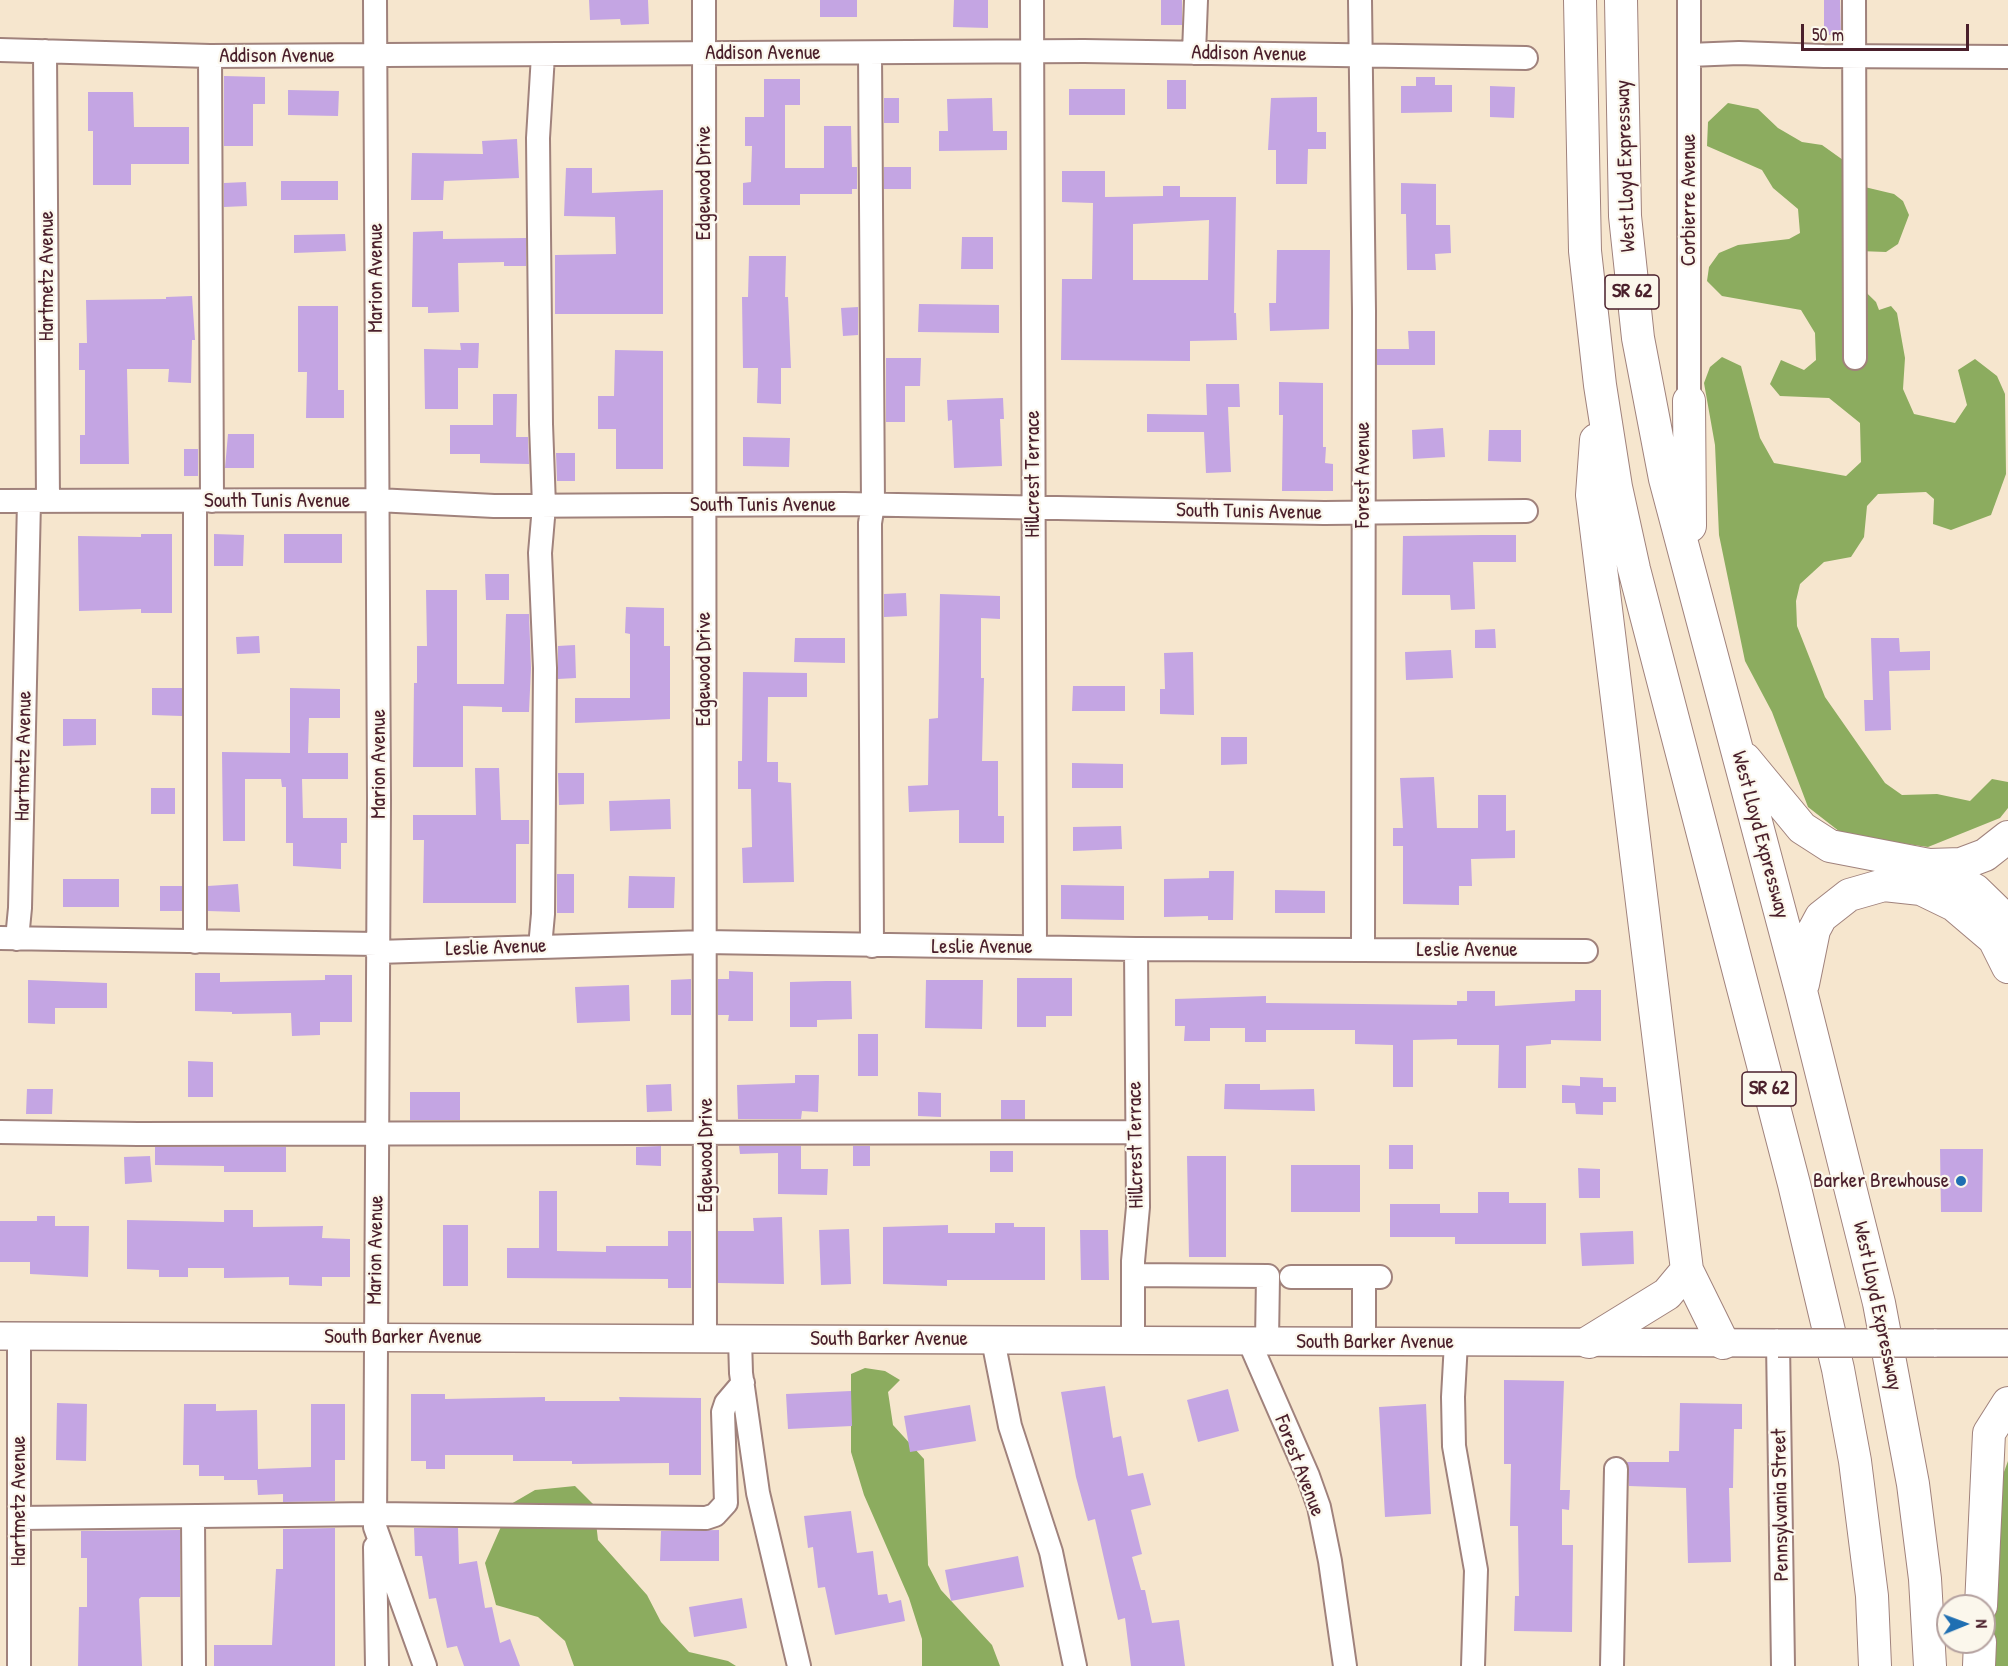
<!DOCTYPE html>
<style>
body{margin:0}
#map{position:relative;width:2008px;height:1666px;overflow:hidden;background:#f6e6ce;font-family:"Patrick Hand",sans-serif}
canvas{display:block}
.north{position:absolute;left:1936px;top:1594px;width:60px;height:60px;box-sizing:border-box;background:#fbf7ec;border:2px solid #b4a19f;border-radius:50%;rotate:89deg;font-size:16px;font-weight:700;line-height:24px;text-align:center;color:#4a1f2b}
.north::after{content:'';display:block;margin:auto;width:21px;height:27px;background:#1f6fb2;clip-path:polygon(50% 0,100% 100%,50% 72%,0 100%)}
.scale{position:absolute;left:1801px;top:24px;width:168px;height:27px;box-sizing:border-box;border:3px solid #4a1f2b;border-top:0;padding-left:8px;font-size:18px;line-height:21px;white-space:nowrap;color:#4a1f2b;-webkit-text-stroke:4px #fbf7ec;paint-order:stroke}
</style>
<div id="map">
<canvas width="2008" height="1666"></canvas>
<div class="north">N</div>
<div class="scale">50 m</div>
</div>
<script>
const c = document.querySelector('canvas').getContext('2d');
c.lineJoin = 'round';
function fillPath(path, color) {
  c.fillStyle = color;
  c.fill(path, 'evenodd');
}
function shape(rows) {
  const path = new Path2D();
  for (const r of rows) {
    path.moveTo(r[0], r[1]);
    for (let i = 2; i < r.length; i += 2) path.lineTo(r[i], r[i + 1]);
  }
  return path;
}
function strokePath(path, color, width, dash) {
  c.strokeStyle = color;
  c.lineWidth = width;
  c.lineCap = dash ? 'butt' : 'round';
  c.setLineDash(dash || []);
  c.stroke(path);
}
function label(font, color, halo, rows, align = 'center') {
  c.font = font + ' "Patrick Hand",sans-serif';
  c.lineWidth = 4.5;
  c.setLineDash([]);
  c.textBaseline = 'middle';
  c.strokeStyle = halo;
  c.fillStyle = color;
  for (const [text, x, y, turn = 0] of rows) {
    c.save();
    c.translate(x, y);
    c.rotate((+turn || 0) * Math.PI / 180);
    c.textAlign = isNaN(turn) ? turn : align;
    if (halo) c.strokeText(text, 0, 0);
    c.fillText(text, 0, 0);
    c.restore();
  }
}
fillPath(shape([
 [1728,103,1758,109,1778,128,1802,142,1822,145,1843,160,1852,184,1894,194,1903,201,1909,215,1898,244,1886,252,1859,251,1842,269,1876,302,1879,310,1891,306,1897,313,1905,358,1903,389,1914,414,1955,423,1967,405,1958,370,1975,359,1997,376,2005,394,2006,474,1991,515,1951,530,1933,524,1934,499,1926,492,1878,494,1867,506,1864,537,1851,557,1824,562,1800,584,1796,601,1797,626,1825,697,1885,783,1902,795,1937,794,1970,801,1992,779,2008,782,2008,808,2000,818,1928,847,1844,835,1808,807,1772,712,1745,661,1719,535,1715,445,1704,383,1710,367,1722,357,1741,366,1760,438,1774,463,1846,476,1861,462,1860,423,1829,398,1780,396,1770,384,1781,360,1804,370,1816,360,1815,333,1801,310,1722,296,1707,281,1709,267,1719,253,1738,245,1789,239,1800,233,1798,209,1773,188,1762,170,1707,146,1708,122],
 [865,1368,885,1371,900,1380,888,1392,893,1425,924,1459,928,1565,941,1590,992,1645,1000,1666,922,1666,922,1639,909,1598,864,1495,851,1452,851,1374],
 [2008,1461,2008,1666,1987,1666,1997,1491],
 [575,1486,594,1505,598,1540,647,1595,661,1622,689,1652,728,1661,736,1666,574,1666,565,1641,538,1617,496,1605,485,1563,511,1504,535,1490]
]), '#8cac5f');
fillPath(shape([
 [589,0,648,0,649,24,621,25,620,19,590,20],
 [820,0,857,0,857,17,820,17],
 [954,0,988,0,988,28,953,27],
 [1161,0,1182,0,1182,25,1161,25],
 [1824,0,1840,0,1841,35,1824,35],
 [224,76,265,77,265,104,253,104,253,146,224,146],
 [1416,77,1435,77,1435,85,1452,85,1452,112,1401,113,1401,86,1416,86],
 [764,79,800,79,800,105,785,105,785,168,824,168,824,126,851,126,852,167,857,167,857,189,852,189,852,194,800,194,800,205,743,205,743,183,751,182,752,146,745,146,745,117,764,117],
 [1167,80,1186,80,1186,109,1167,109],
 [1490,86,1515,87,1514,118,1490,117],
 [1069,89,1125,89,1125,115,1069,115],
 [288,90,339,91,338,116,288,115],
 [88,92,133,92,134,127,189,127,189,164,131,164,131,185,93,185,93,131,88,131],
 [1317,97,1317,132,1326,132,1326,149,1308,149,1307,184,1276,184,1276,150,1268,150,1271,98],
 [884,98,899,98,899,123,884,123],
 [992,98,993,131,1007,131,1007,150,939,151,939,131,948,131,947,99],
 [517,139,519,178,444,181,443,200,411,200,412,153,483,154,482,141],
 [884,167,911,167,911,189,884,189],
 [566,168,592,168,592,193,663,190,663,314,555,314,555,255,616,254,615,217,564,216],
 [1062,171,1105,171,1105,197,1163,196,1163,186,1180,186,1180,197,1236,197,1234,313,1236,313,1237,340,1190,341,1190,361,1061,360,1062,279,1092,279,1093,203,1062,202],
 [1209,220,1208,280,1133,280,1133,224],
 [281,181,338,181,338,200,281,200],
 [246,182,247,206,224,207,224,183],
 [1401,183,1436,184,1436,225,1450,225,1451,253,1435,254,1436,270,1407,270,1406,214,1401,214],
 [443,231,443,239,526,238,526,266,504,266,504,262,458,263,459,312,428,313,428,307,412,307,413,232],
 [345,234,346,251,294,253,294,235],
 [962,237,993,237,993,269,961,269],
 [1277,250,1330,250,1329,329,1270,331,1269,303,1276,303],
 [749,256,786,256,785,297,788,297,791,368,781,368,781,404,757,403,758,368,743,368,742,297,748,297],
 [192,296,195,340,192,340,191,383,168,382,169,369,127,369,129,464,80,464,80,435,85,435,85,370,79,370,79,343,87,343,86,300,166,299,166,297],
 [919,304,999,305,999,333,918,332],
 [298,306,338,306,338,390,344,390,344,418,306,418,307,372,298,372],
 [858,307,858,335,843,336,841,308],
 [1408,331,1435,331,1435,365,1377,365,1377,349,1409,349],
 [460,343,479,343,478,368,458,368,458,409,425,409,424,349,461,350],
 [615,350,663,351,663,469,616,469,616,429,598,429,598,396,614,396],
 [886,358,921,358,920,386,905,386,905,422,886,422],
 [1279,382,1323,383,1323,447,1326,447,1325,463,1333,464,1333,491,1282,491,1283,415,1279,415],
 [1206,384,1239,384,1240,407,1228,407,1231,472,1206,473,1204,432,1147,432,1147,414,1207,415],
 [493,394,517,394,516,437,528,437,529,464,480,463,480,454,450,454,450,425,493,425],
 [1003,398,1004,419,1000,419,1002,466,954,468,952,420,948,421,947,400],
 [1443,428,1445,457,1413,459,1412,430],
 [1489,430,1521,430,1521,462,1488,461],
 [228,434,254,434,254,468,225,468],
 [743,437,790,438,789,467,743,466],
 [184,449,198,449,198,476,184,476],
 [556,453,575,453,575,481,557,481],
 [141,534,172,534,172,613,141,613,141,609,79,611,78,536,141,537],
 [214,534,244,535,243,566,214,566],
 [284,534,342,534,342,563,284,563],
 [1483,535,1516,535,1516,562,1473,562,1475,609,1451,610,1450,595,1402,595,1403,536],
 [485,574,509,574,509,600,486,600],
 [426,590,457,590,457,684,504,684,506,614,529,614,531,668,529,712,502,712,502,707,463,706,463,767,413,767,414,683,417,683,417,646,427,646],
 [906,593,907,616,884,617,884,594],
 [940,594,1000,596,1000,619,981,618,981,678,984,678,982,761,998,761,998,816,1004,816,1004,843,959,843,959,810,909,812,908,786,928,785,929,719,938,718],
 [626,607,664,608,664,646,670,646,670,719,575,723,575,698,630,698,630,634,625,633],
 [1495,629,1496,648,1475,648,1475,630],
 [259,636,260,653,237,654,236,637],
 [795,638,845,638,845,663,794,662],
 [1871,638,1899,638,1900,652,1930,651,1930,670,1889,671,1891,730,1865,731,1864,700,1873,700],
 [575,645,576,678,558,679,558,646],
 [1451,650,1453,678,1406,680,1405,652],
 [1193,652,1194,715,1160,714,1160,689,1165,689,1164,653],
 [743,672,807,673,807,697,768,697,767,762,778,762,778,782,791,783,794,882,743,883,742,848,752,847,751,789,738,789,738,761,742,761],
 [1073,686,1125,686,1125,711,1072,711],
 [152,688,182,688,182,716,152,715],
 [290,688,340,689,340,718,309,718,308,753,348,753,348,779,302,779,303,818,347,818,347,843,341,843,341,869,293,866,293,843,286,843,286,787,282,787,281,779,245,779,245,841,223,841,222,752,290,753],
 [63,719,96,719,96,745,63,746],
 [1221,737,1247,737,1247,764,1221,765],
 [1072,763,1123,764,1123,788,1072,788],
 [475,768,499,768,501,820,529,820,529,844,516,844,516,903,423,903,424,840,413,840,413,815,476,815],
 [558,773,584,773,584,804,559,805],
 [1434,777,1437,828,1478,828,1478,795,1506,795,1506,831,1515,830,1515,858,1471,859,1472,886,1459,886,1459,905,1403,904,1403,846,1393,846,1393,828,1403,828,1400,778],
 [151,788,175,788,175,814,151,814],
 [670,799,671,829,610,831,609,801],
 [1121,826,1122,849,1073,851,1073,827],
 [1209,871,1234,871,1233,920,1208,920,1208,916,1164,917,1164,879,1209,878],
 [557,874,574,874,574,913,557,913],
 [629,876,675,877,674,908,628,908],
 [63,879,119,879,119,907,63,907],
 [238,884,240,912,208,911,208,886],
 [1061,885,1124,886,1124,920,1061,919],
 [160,886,182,886,182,911,160,911],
 [1275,890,1325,891,1325,913,1275,913],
 [729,971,753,972,753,1021,728,1021,729,1015,718,1015,718,979,729,979],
 [195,973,220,973,220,982,325,980,325,975,352,975,352,1022,320,1022,320,1035,292,1036,291,1013,232,1014,232,1012,195,1011],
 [1017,978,1072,978,1072,1016,1046,1016,1046,1027,1017,1027],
 [691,979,691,1015,671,1015,671,980],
 [28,980,107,983,107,1008,55,1008,55,1024,28,1023],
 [926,980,983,980,982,1029,925,1028],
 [826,981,851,981,852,1019,817,1020,817,1027,790,1027,790,982],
 [629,985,630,1021,577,1023,575,987],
 [1575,990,1601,990,1601,1041,1551,1040,1551,1044,1526,1046,1526,1088,1498,1088,1499,1045,1457,1045,1457,1039,1413,1040,1413,1087,1393,1087,1393,1045,1355,1044,1355,1030,1266,1030,1266,1042,1245,1042,1245,1028,1210,1028,1210,1041,1184,1041,1185,1026,1175,1026,1175,999,1266,996,1266,1003,1457,1005,1457,1001,1467,1001,1467,991,1495,991,1495,1006,1575,1001],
 [858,1034,878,1034,878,1076,858,1076],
 [188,1061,213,1062,213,1097,188,1097],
 [795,1075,819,1075,818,1112,802,1111,801,1119,738,1119,737,1085,795,1083],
 [1580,1077,1603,1078,1603,1087,1616,1087,1616,1102,1603,1102,1603,1115,1576,1114,1575,1103,1562,1103,1562,1085,1580,1086],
 [671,1084,672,1111,647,1112,646,1085],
 [1225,1084,1260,1084,1260,1090,1314,1089,1315,1111,1224,1109],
 [27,1089,53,1089,52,1114,26,1114],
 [410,1092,460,1092,460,1120,410,1120],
 [918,1092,941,1093,941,1117,918,1116],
 [1001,1100,1025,1100,1025,1119,1001,1119],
 [1389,1145,1413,1145,1413,1169,1389,1169],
 [661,1146,661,1166,636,1165,636,1147],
 [739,1146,801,1146,801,1169,828,1169,827,1195,778,1194,778,1153,740,1154],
 [853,1146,870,1146,870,1166,853,1166],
 [155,1147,286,1147,286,1172,224,1172,224,1166,155,1165],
 [1940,1149,1983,1149,1982,1212,1941,1212],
 [990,1151,1013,1151,1013,1172,990,1172],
 [150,1156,152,1182,125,1184,124,1157],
 [1187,1156,1226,1156,1226,1257,1189,1257],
 [1291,1165,1360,1165,1360,1212,1291,1212],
 [1578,1168,1600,1169,1600,1198,1579,1198],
 [539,1191,557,1191,557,1251,606,1252,606,1246,668,1246,668,1231,691,1231,691,1288,668,1288,668,1279,507,1278,507,1248,539,1248],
 [1478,1192,1509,1192,1509,1203,1546,1203,1546,1244,1455,1244,1455,1237,1390,1237,1390,1204,1440,1204,1440,1213,1478,1213],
 [224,1210,253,1210,253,1227,323,1226,322,1238,350,1239,350,1277,322,1277,322,1286,289,1285,289,1277,224,1278,224,1268,188,1268,188,1277,159,1277,159,1270,127,1269,127,1220,224,1222],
 [37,1216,55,1216,55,1226,89,1226,88,1277,30,1274,30,1262,0,1262,0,1221,37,1221],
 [782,1217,784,1284,718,1283,718,1231,754,1231,753,1218],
 [995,1223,1014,1223,1014,1227,1045,1227,1045,1280,947,1280,947,1286,883,1284,883,1227,948,1225,948,1233,995,1233],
 [443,1225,468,1225,468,1286,443,1286],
 [849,1229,851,1284,821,1285,819,1230],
 [1080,1230,1108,1230,1109,1280,1081,1280],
 [1633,1231,1634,1264,1582,1266,1580,1233],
 [1504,1380,1564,1381,1560,1490,1570,1490,1569,1510,1562,1509,1562,1545,1573,1545,1572,1632,1514,1631,1515,1596,1519,1596,1518,1526,1510,1526,1511,1464,1504,1464],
 [1105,1386,1113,1438,1121,1436,1128,1476,1143,1473,1151,1505,1131,1510,1142,1554,1132,1557,1141,1590,1145,1590,1152,1623,1179,1620,1185,1666,1131,1666,1125,1618,1118,1620,1095,1519,1088,1521,1076,1477,1061,1392],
 [1228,1389,1239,1431,1198,1442,1187,1400],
 [851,1391,852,1426,788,1429,786,1394],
 [411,1394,445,1394,445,1399,545,1397,545,1401,620,1401,619,1397,701,1398,701,1475,669,1475,669,1463,572,1464,572,1461,513,1461,513,1455,445,1455,445,1469,426,1469,426,1461,411,1461],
 [57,1403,87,1404,86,1461,56,1460],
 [1680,1403,1742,1404,1742,1429,1734,1429,1733,1488,1729,1488,1731,1562,1688,1563,1686,1488,1629,1486,1627,1462,1669,1462,1669,1451,1679,1451],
 [184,1404,216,1404,216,1411,257,1410,258,1469,311,1467,311,1404,345,1404,345,1460,335,1460,335,1501,283,1502,283,1494,258,1495,257,1480,224,1480,224,1476,199,1476,199,1465,183,1465],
 [1426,1404,1431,1514,1385,1517,1379,1407],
 [970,1405,976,1441,910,1452,904,1416],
 [851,1511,857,1553,873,1551,878,1595,887,1594,889,1603,901,1600,905,1621,835,1635,825,1587,818,1588,813,1547,808,1548,804,1516],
 [335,1528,335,1666,214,1666,214,1645,272,1645,276,1569,283,1569,283,1529],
 [414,1528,458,1528,459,1564,477,1561,485,1608,492,1607,500,1643,510,1639,520,1666,464,1666,457,1646,447,1648,436,1598,429,1599,422,1556,415,1556],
 [180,1530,180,1597,141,1597,139,1599,142,1666,78,1666,79,1607,87,1607,87,1558,81,1558,81,1531],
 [719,1530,719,1561,660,1561,661,1531],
 [1018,1556,1024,1587,951,1601,945,1570],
 [742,1598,747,1628,694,1637,689,1607]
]), '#c4a5e3');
const minor = shape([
 [375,0,379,800,375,1527,425,1666],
 [704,0,705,1339],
 [1032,0,1035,947],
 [1360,0,1364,311,1363,950],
 [1854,0,1855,358],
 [0,50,210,56,1084,51,1526,58],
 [45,51,48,501],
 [870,53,873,505,870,523,872,946],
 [1194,53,1196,0],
 [1689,55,1739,53,1824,56,2008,57],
 [210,56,212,501],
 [1689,401,1689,0],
 [0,501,377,500,494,506,844,504,1324,513,1526,511],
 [195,501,195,942],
 [0,938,377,944],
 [17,939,20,908,29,501],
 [540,947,543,914,545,668,540,553,544,506,541,424,538,138,543,55],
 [377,952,705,942,1136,949,1586,951],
 [0,1132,138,1134,1137,1132],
 [1133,1275,1268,1276,1267,1341],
 [1291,1277,1380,1277],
 [740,1339,741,1373,758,1493,799,1666],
 [993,1340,1010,1426,1051,1552,1075,1666],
 [1133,1340,1133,1261,1138,1207,1136,949],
 [1249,1341,1308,1476,1319,1507,1330,1561,1345,1666],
 [1364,1341,1364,1277],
 [1456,1342,1453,1397,1454,1446,1476,1570,1473,1666],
 [1778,1343,1783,1666],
 [19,1518,375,1514,706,1518,715,1515,726,1503,723,1412,726,1403,743,1383],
 [193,1518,194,1666],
 [375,1547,377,1666],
 [19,1666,19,1336],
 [1612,1666,1616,1469]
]);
const major = shape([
 [0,1336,1778,1343],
 [1934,1343,2008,1343]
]);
const highway = shape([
 [1580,0,1585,251,1600,385,1616,487,1634,569,1794,1184,1838,1369,1855,1461,1872,1596,1875,1666],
 [1621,0,1625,216,1638,338,1665,479,1801,991,1879,1303,1913,1484,1925,1579,1930,1666],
 [1689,401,1690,526],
 [1596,440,1592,495,1687,1270,1723,1343],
 [1745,759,1802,828,1830,846,1929,865,1961,864,1985,855,2008,837],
 [1929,866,1975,890,2008,922],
 [1803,984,1814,930,1821,917,1849,895,1884,885,1921,889,1954,905,1994,939,2008,967],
 [1589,1342,1667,1294,1687,1270],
 [1981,1606,1989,1433,2008,1403],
 [1979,1666,1980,1642]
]);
strokePath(minor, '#a0827c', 26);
strokePath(major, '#a0827c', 30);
strokePath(highway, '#a0827c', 34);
strokePath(minor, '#fff', 22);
strokePath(major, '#fff', 27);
strokePath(highway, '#fff', 32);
const majorBridge = shape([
 [1778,1343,1934,1343]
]);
strokePath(majorBridge, '#a0827c', 30, []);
strokePath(majorBridge, '#fff', 27);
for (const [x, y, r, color] of [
 [1961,1181,6,"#1f6fb2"]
]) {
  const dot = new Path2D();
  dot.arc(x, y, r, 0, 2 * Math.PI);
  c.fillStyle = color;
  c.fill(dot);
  strokePath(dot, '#fbf7ec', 2);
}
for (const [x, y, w] of [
 [1632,292,54],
 [1769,1089,54]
]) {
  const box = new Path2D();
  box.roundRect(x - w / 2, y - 17, w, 34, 4.5);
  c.fillStyle = '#fbf7ec';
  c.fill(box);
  strokePath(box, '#4a1f2b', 1.5);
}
label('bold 20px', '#4a1f2b', null, [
 ["SR 62",1632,292],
 ["SR 62",1769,1089]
]);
label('21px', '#4a1f2b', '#fbf7ec', [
 ["Addison Avenue",763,53],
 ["Addison Avenue",1249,54,1],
 ["Addison Avenue",277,56],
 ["West Lloyd Expressway",1626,166,-92],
 ["Edgewood Drive",704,183,-90],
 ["Corbierre Avenue",1689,200,-90],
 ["Hartmetz Avenue",47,276,-90],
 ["Marion Avenue",376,278,-90],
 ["Hillcrest Terrace",1033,474,-90],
 ["Forest Avenue",1363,475,-90],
 ["South Tunis Avenue",277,501],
 ["South Tunis Avenue",763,505],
 ["South Tunis Avenue",1249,512,1],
 ["Edgewood Drive",704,669,-90],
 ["Hartmetz Avenue",24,756,-89],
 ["Marion Avenue",379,764,-90],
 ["West Lloyd Expressway",1760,835,75],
 ["Leslie Avenue",982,947],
 ["Leslie Avenue",496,948,-2],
 ["Leslie Avenue",1467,950],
 ["Hillcrest Terrace",1136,1145,-91],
 ["Edgewood Drive",706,1155,-90],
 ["Marion Avenue",376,1250,-89],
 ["West Lloyd Expressway",1877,1306,78],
 ["South Barker Avenue",403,1337],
 ["South Barker Avenue",889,1339],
 ["South Barker Avenue",1375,1342],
 ["Forest Avenue",1299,1466,69],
 ["Hartmetz Avenue",19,1501,-90],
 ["Pennsylvania Street",1781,1505,-91]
]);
label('21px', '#4a1f2b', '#fbf7ec', [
 ["Barker Brewhouse",1949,1181]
], 'right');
</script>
